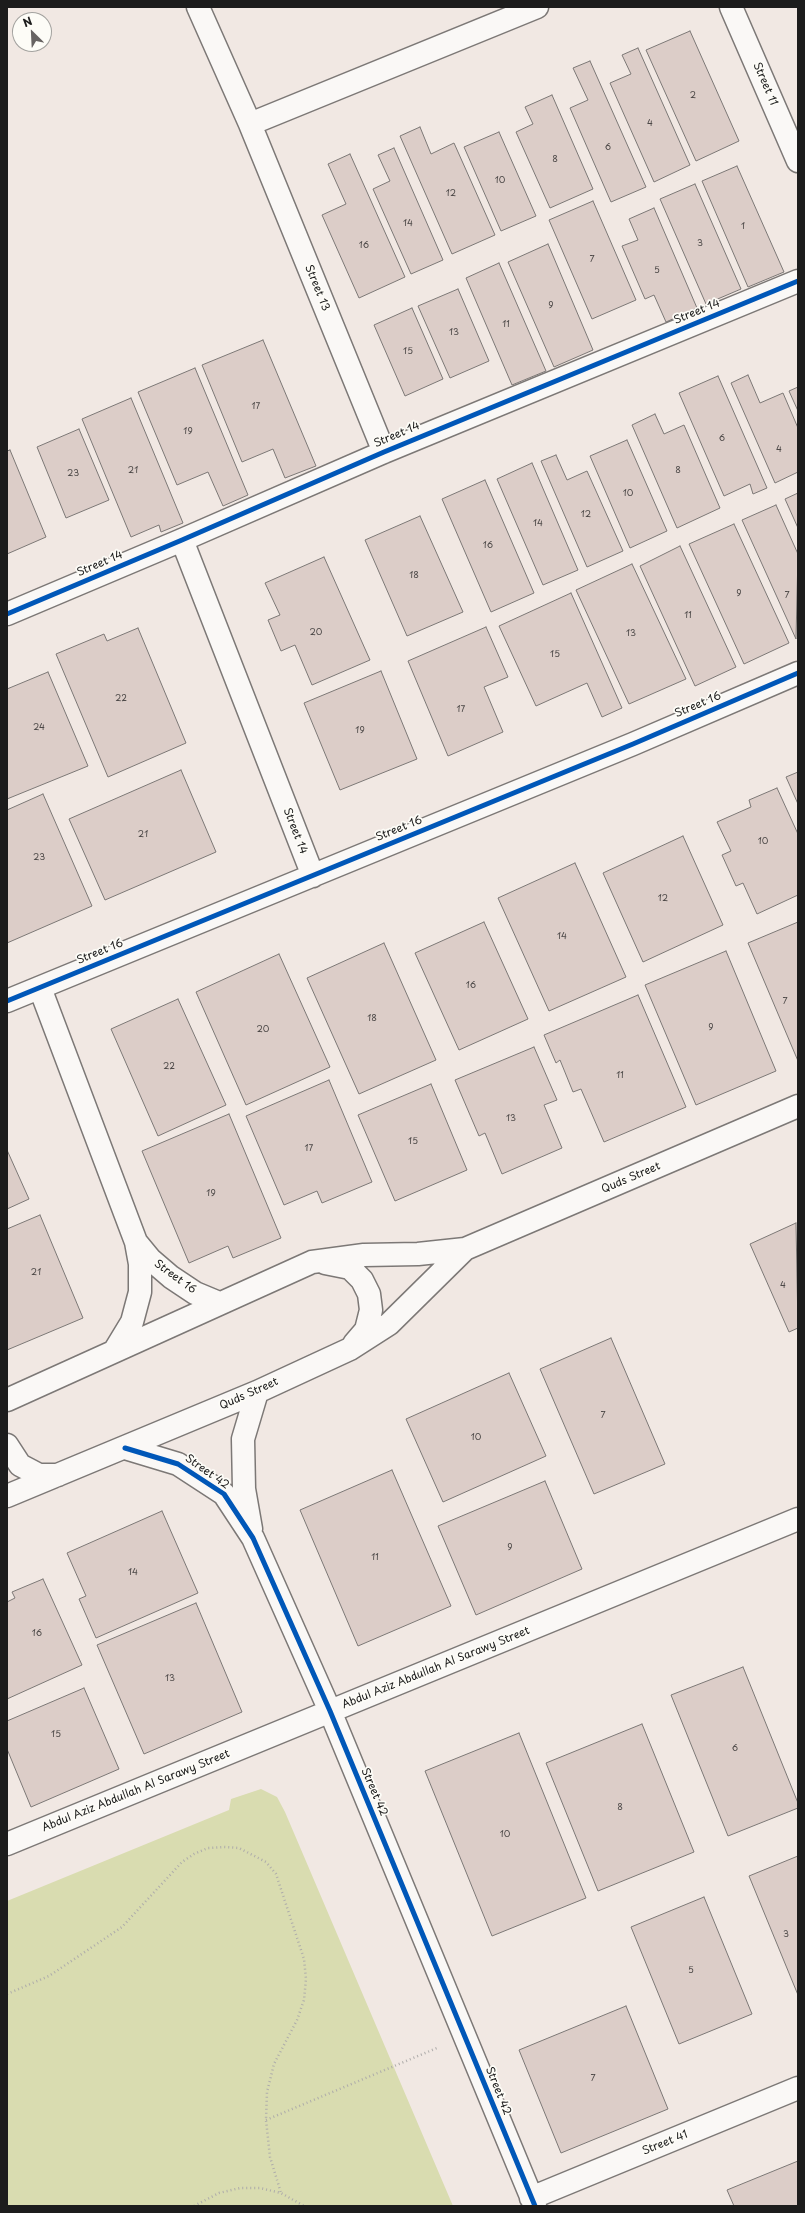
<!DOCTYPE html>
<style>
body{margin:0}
#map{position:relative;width:805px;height:2213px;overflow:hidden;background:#f1e8e3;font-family:"Playpen Sans",sans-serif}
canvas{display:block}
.frame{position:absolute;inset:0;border:8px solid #1c1c1c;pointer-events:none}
.north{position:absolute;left:12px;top:12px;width:40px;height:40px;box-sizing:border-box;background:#fdfcf7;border:1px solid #a3a29f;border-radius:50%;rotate:336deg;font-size:11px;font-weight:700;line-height:16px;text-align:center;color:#1c1c1c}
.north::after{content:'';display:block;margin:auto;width:14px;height:18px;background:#676362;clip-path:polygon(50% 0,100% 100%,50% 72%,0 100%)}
</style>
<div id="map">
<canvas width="805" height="2213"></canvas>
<div class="frame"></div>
<div class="north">N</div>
</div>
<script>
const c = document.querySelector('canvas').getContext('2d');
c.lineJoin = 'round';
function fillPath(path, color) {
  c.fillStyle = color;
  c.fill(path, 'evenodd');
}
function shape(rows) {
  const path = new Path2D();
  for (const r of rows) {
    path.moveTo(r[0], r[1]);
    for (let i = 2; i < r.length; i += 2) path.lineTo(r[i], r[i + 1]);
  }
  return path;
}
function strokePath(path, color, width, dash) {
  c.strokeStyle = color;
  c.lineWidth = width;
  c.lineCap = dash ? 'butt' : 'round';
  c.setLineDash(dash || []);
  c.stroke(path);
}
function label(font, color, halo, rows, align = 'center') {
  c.font = font + ' "Playpen Sans",sans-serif';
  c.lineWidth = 3.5;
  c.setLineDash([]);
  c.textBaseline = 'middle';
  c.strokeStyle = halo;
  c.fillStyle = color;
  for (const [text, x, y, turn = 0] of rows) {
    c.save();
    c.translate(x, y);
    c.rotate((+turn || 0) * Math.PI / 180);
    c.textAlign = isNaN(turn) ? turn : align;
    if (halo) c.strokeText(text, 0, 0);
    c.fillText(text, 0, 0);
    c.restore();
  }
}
fillPath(shape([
 [261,1789,277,1797,285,1812,453,2206,7,2206,7,1901,229,1810,231,1799]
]), '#d9dcb0');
const building = shape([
 [690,31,739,141,696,161,646,50,690,31],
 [638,48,690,165,654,182,610,83,631,74,622,55,638,48],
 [590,61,646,187,611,202,570,108,588,100,573,68,590,61],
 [552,95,593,189,550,208,516,132,533,124,525,107,552,95],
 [420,127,431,154,454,143,495,235,452,254,400,136,420,127],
 [499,132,536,216,501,231,464,147,499,132],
 [394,148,443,260,411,274,373,189,390,181,378,155,394,148],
 [350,154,405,277,359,298,322,215,346,204,328,164,350,154],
 [737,166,784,272,748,287,702,181,737,166],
 [695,184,741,289,706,304,660,199,695,184],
 [593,201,636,300,592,319,549,220,593,201],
 [654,208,697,308,666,322,654,295,645,299,622,246,638,240,629,219,654,208],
 [548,244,593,350,554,367,508,262,548,244],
 [499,263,546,371,512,385,466,278,499,263],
 [458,289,489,361,450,378,418,306,458,289],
 [412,308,443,379,405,396,374,325,412,308],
 [263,340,316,466,285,478,273,449,242,462,202,365,263,340],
 [195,368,248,495,223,506,208,472,177,485,138,392,195,368],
 [748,375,760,403,783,393,798,428,798,472,775,483,731,383,748,375],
 [718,376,767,488,753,494,750,484,724,496,679,393,718,376],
 [798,387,798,411,789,391,798,387],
 [131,398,183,523,161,532,159,525,131,537,82,419,131,398],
 [655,414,664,434,684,425,720,508,677,528,632,425,655,414],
 [79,429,109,500,66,518,37,447,79,429],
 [627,440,667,531,630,548,590,456,627,440],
 [10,450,46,537,7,554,7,451,10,450],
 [556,455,567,480,587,471,623,551,587,567,541,461,556,455],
 [532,463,578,570,543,585,497,479,532,463],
 [485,480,534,593,491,612,442,499,485,480],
 [798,493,798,528,785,499,798,493],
 [776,505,798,554,796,639,742,520,776,505],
 [420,516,463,612,407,636,365,540,420,516],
 [734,524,789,643,744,664,689,544,734,524],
 [680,546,736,667,695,686,640,566,680,546],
 [324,557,370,660,312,685,295,645,281,651,268,620,280,615,265,583,324,557],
 [632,564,686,679,629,704,576,590,632,564],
 [571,593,622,708,602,717,587,683,536,706,499,626,571,593],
 [486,627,508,677,484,687,503,732,448,756,408,661,486,627],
 [138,628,186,743,108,777,56,654,104,634,107,641,138,628],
 [381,671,417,759,340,790,304,703,381,671],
 [48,672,88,766,7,799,7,689,48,672],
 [181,770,216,852,105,900,69,819,181,770],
 [798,772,798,804,786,777,798,772],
 [777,788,798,834,798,895,757,914,743,883,736,886,722,855,731,851,717,822,751,807,749,800,777,788],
 [43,794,92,906,7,943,7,810,43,794],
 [683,836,723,925,643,962,603,873,683,836],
 [575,863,626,977,549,1011,498,898,575,863],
 [484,922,528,1019,459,1050,415,953,484,922],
 [798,922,798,1061,748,943,798,922],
 [384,943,436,1060,359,1094,307,978,384,943],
 [726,951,776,1071,696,1105,645,985,726,951],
 [279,954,330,1067,246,1105,196,992,279,954],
 [638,995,686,1107,604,1142,581,1089,573,1092,560,1060,556,1063,544,1035,638,995],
 [178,999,226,1105,158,1136,111,1029,178,999],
 [534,1047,557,1100,544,1105,562,1148,502,1174,485,1133,479,1136,455,1080,534,1047],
 [329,1080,372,1182,322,1203,317,1191,284,1205,246,1116,329,1080],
 [431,1084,467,1170,395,1201,358,1115,431,1084],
 [229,1114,281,1238,233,1258,228,1246,189,1263,142,1151,229,1114],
 [7,1150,29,1199,7,1209,7,1150],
 [40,1215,83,1318,7,1350,7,1229,40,1215],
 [796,1223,798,1328,789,1332,750,1244,796,1223],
 [611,1338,665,1464,594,1494,540,1369,611,1338],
 [509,1373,546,1456,443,1502,406,1419,509,1373],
 [392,1470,451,1606,358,1646,300,1510,392,1470],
 [545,1481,582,1569,476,1615,438,1526,545,1481],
 [162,1511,198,1593,96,1638,79,1599,86,1596,67,1553,162,1511],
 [43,1579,82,1665,7,1699,7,1602,15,1598,12,1592,43,1579],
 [196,1603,242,1712,144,1754,97,1645,196,1603],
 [743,1667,798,1803,798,1808,728,1836,671,1695,743,1667],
 [84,1688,119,1769,31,1807,7,1749,7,1721,84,1688],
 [642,1724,694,1852,598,1891,546,1763,642,1724],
 [519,1733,586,1898,492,1936,425,1771,519,1733],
 [798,1856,798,1995,749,1876,798,1856],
 [704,1897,752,2014,679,2044,631,1927,704,1897],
 [626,2006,668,2109,561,2153,519,2050,626,2006],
 [798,2161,798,2206,734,2206,727,2190,798,2161]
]);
fillPath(building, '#dccdc8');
strokePath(building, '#7c7876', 1);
const street = shape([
 [198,7,250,124,384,452],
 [731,7,798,161],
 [250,124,537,7],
 [182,540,313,876],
 [7,614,182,540,384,452,798,281],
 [40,988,136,1242,140,1264,140,1292,132,1322,115,1350],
 [7,1001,633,744,798,673],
 [136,1242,150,1259,171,1277,195,1293,219,1303],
 [325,1263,350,1268,362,1280,369,1294,371,1310,366,1330,354,1344],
 [7,1400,312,1262,364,1255,418,1254,465,1249,798,1106],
 [7,1445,20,1465,39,1475,58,1475],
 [125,1448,178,1464,224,1494,253,1538,330,1711,535,2206],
 [7,1496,257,1392,350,1349,389,1324,465,1249],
 [251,1529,244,1489,243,1439,257,1392],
 [7,1844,798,1519],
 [531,2198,798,2088]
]);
strokePath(street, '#7c7876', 25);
strokePath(shape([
 [7,1994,49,1976,122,1927,182,1862,194,1854,208,1848,224,1847,239,1848,266,1862,276,1874,304,1959,306,1979,304,2000,297,2020,274,2064,267,2092,266,2120,270,2157,281,2193],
 [266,2120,437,2048],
 [194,2206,219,2193,240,2188,260,2188,281,2193,304,2206]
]), '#aeacaa', 2.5, [1, 3]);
strokePath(street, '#faf8f6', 22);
strokePath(shape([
 [7,614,182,540,384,452,798,281],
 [7,1001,633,744,798,673],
 [125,1448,178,1464,224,1494,253,1538,330,1711,535,2206]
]), '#0057b8', 5);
label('9px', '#4d4948', null, [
 ["2",693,96],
 ["4",650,124],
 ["6",608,148],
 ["8",555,160],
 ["10",500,181],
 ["12",451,194],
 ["14",408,224],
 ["1",743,227],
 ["3",700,244],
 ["16",364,246],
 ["7",592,260],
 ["5",657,271],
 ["9",551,306],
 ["11",506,325],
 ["13",454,333],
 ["15",408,352],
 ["17",256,407],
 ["19",188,432],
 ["6",722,439],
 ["4",779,450],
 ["21",133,471],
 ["8",678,471],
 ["23",73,474],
 ["10",628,494],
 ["12",586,515],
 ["14",538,524],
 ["16",488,546],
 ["18",414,576],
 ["9",739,594],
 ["7",787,596],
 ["11",688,616],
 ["20",316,633],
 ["13",631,634],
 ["15",555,655],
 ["22",121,699],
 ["17",461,710],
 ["24",39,728],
 ["19",360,731],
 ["21",143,835],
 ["10",763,842],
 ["23",39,858],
 ["12",663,899],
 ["14",562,937],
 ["16",471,986],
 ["7",785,1002],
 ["18",372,1019],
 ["9",711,1028],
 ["20",263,1030],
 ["22",169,1067],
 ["11",620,1076],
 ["13",511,1119],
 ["15",413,1142],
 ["17",309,1149],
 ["19",211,1194],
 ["21",36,1273],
 ["4",783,1286],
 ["7",603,1416],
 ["10",476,1438],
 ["9",510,1548],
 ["11",375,1558],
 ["14",133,1573],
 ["16",37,1634],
 ["13",170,1679],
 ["15",56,1735],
 ["6",735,1749],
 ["8",620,1808],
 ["10",505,1835],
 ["3",786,1935],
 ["5",691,1971],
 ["7",593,2079]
]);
label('11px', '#1c1c1c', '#fdfcf7', [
 ["Street 11",765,84,67],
 ["Street 13",317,288,68],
 ["Street 14",697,312,-22],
 ["Street 14",397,435,-23],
 ["Street 14",100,564,-23],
 ["Street 16",698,705,-23],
 ["Street 16",399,829,-22],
 ["Street 14",295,831,69],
 ["Street 16",100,952,-22],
 ["Quds Street",631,1178,-23],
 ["Street 16",175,1277,36],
 ["Quds Street",249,1394,-24],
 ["Street 42",207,1472,35],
 ["Abdul Aziz Abdullah Al Sarawy Street",436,1668,-22],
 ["Abdul Aziz Abdullah Al Sarawy Street",136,1791,-22],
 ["Street 42",374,1792,67],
 ["Street 42",498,2091,68],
 ["Street 41",665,2143,-22]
]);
</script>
